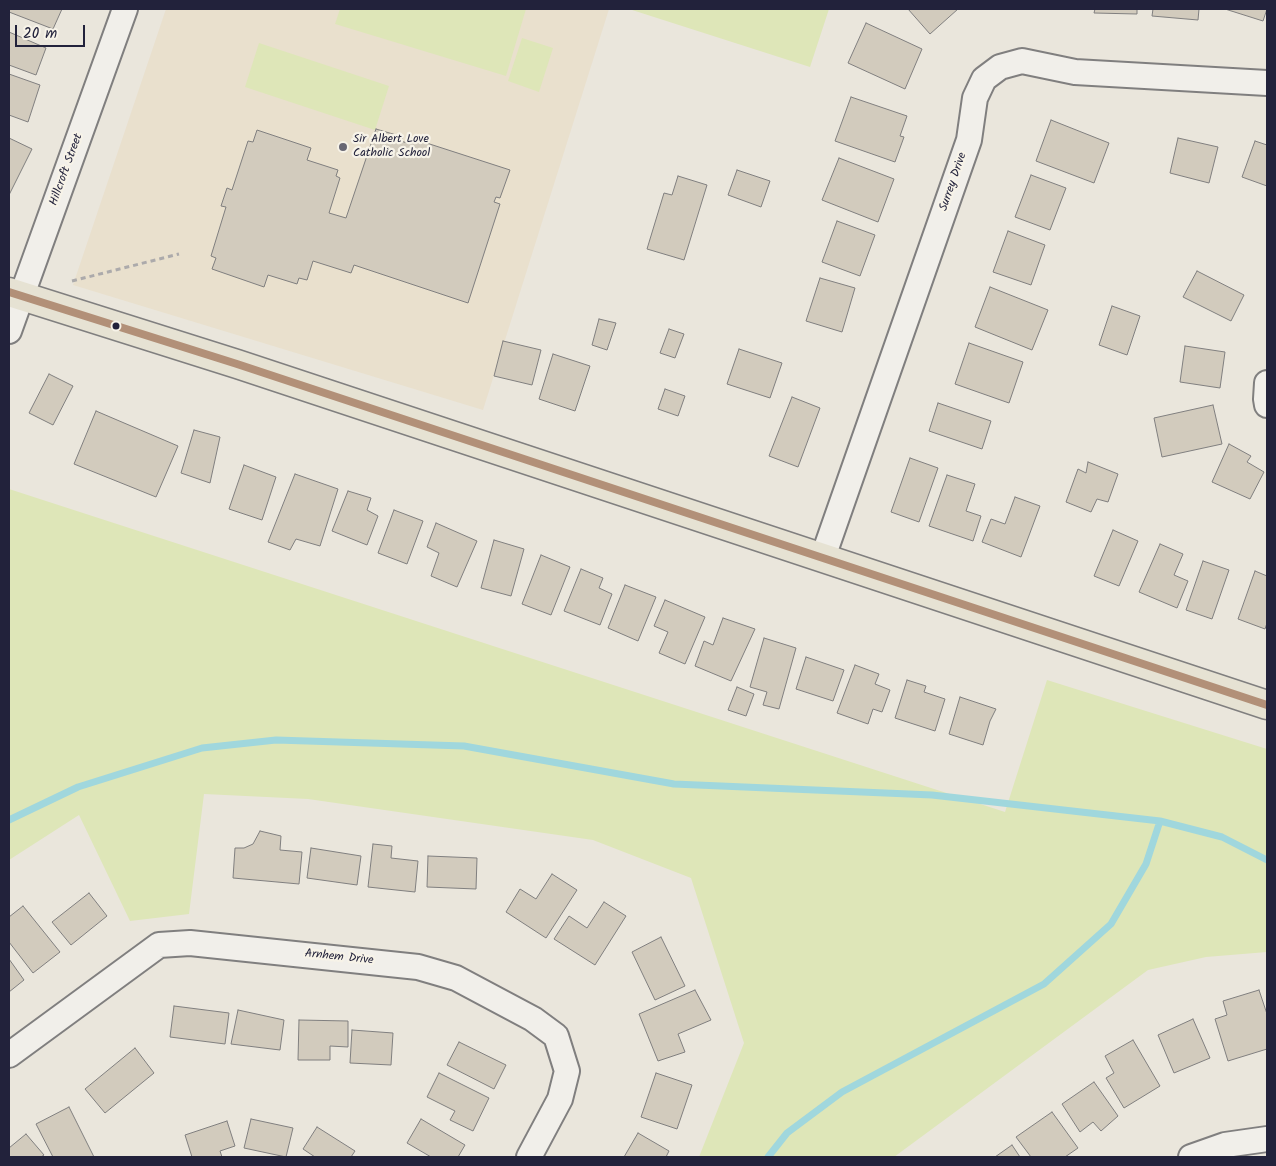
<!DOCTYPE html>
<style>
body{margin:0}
#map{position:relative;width:1276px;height:1166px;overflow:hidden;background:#eae6dc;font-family:Kalam,sans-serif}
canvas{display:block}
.frame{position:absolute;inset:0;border:10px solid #22223b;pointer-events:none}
.scale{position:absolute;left:15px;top:25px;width:70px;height:22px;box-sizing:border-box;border:2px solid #22223b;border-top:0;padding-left:6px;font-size:15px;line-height:18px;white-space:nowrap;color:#22223b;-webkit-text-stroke:4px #f7f3e8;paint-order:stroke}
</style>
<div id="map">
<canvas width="1276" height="1166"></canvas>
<div class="frame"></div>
<div class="scale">20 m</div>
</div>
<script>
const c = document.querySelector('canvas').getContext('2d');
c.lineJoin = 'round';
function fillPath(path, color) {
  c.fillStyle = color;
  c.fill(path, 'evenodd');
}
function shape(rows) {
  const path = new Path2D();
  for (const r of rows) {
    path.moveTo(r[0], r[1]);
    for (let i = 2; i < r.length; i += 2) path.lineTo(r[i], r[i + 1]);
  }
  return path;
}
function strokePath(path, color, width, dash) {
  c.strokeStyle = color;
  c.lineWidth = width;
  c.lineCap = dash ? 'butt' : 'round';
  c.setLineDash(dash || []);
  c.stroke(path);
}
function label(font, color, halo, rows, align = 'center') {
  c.font = font + ' Kalam,sans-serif';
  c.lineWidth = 4.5;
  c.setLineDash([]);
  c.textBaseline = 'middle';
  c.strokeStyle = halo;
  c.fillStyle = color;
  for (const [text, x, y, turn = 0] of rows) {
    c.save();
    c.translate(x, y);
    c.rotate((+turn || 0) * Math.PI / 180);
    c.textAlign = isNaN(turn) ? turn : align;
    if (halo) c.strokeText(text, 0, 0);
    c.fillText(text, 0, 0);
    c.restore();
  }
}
fillPath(shape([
 [166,9,609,9,483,410,73,285]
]), '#e9e0cd');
fillPath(shape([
 [340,9,526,9,506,76,335,24],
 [629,9,829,9,810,67],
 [522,38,553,48,539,92,508,81],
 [259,43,389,86,375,130,245,87],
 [9,489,1005,812,1047,680,1267,749,1267,952,1206,957,1148,970,894,1157,699,1157,744,1043,691,878,593,840,308,799,204,794,189,914,130,921,79,815,9,860]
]), '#dee6b8');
strokePath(shape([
 [9,820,78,787,202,748,276,740,464,746,674,784,932,795,1160,821,1222,837,1267,860],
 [768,1157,787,1133,842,1092,1044,984,1111,924,1146,864,1160,821]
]), '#a0d7dd', 7);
const building = shape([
 [9,9,62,9,53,29,9,12,9,9],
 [908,9,958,9,930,34,908,9],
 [1095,9,1137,9,1137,14,1094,13,1095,9],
 [1153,9,1199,9,1198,20,1152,16,1153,9],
 [1225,9,1267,9,1263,21,1225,9],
 [866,23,922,49,905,89,848,63,866,23],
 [9,32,46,48,36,75,9,65,9,32],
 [9,74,40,85,28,122,9,115,9,74],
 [851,97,907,116,900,136,904,137,895,162,835,141,851,97],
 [1051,120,1109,143,1094,183,1036,161,1051,120],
 [376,129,403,137,401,141,407,143,408,137,510,170,500,198,496,197,494,202,500,204,468,303,354,265,351,273,313,261,307,280,299,278,297,284,268,275,264,287,212,269,216,258,211,256,226,207,221,206,227,188,232,190,248,141,253,142,257,130,311,148,307,160,338,170,336,176,340,178,329,213,346,218,376,129],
 [9,138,32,149,9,195,9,138],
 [1178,138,1218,147,1209,183,1170,173,1178,138],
 [1255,141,1267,145,1267,186,1242,177,1255,141],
 [839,158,894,179,878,222,822,200,839,158],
 [737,170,770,181,761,207,728,195,737,170],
 [1031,175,1066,188,1050,230,1015,217,1031,175],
 [678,176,707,185,684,260,647,249,664,193,672,195,678,176],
 [837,221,875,235,860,276,822,262,837,221],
 [1008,231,1045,245,1031,285,993,272,1008,231],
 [1197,271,1244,295,1231,321,1183,297,1197,271],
 [820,278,855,288,842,332,806,321,820,278],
 [990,287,1048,310,1032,350,975,327,990,287],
 [1112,306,1140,316,1127,355,1099,345,1112,306],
 [599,319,616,323,607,350,592,345,599,319],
 [669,329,684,334,675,358,660,353,669,329],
 [503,341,541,350,532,385,494,376,503,341],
 [969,343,1023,362,1009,403,955,384,969,343],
 [1185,346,1225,352,1220,388,1180,382,1185,346],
 [739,349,782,363,770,398,727,384,739,349],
 [553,354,590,366,575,411,539,399,553,354],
 [49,374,73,386,53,425,29,413,49,374],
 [665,389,685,396,678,416,658,409,665,389],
 [792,397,820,408,798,467,769,456,792,397],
 [938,403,991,421,982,449,929,431,938,403],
 [1213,405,1222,444,1162,457,1154,418,1213,405],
 [96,411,178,446,156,497,74,464,96,411],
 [194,430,220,437,210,483,181,473,194,430],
 [1229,444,1251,456,1247,462,1264,472,1250,499,1212,482,1229,444],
 [910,458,938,468,919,522,891,512,910,458],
 [1088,462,1118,474,1108,502,1097,499,1091,512,1066,502,1078,469,1086,473,1088,462],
 [244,465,276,477,262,520,229,509,244,465],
 [295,474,338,489,320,546,296,539,290,550,268,542,295,474],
 [947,475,975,484,966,511,981,516,973,541,929,526,947,475],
 [348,491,371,498,367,510,378,516,367,545,332,531,348,491],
 [1015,497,1040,506,1021,557,982,542,991,519,1005,524,1015,497],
 [394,510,423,521,407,564,378,553,394,510],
 [436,523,477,541,457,587,431,576,439,553,427,547,436,523],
 [1113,530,1138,541,1119,586,1094,576,1113,530],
 [494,540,524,549,511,596,481,588,494,540],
 [1160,544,1183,554,1174,575,1188,581,1177,608,1139,592,1160,544],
 [541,555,570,567,551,615,522,604,541,555],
 [1203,561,1229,570,1212,619,1186,610,1203,561],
 [581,569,603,578,599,588,612,594,600,625,564,611,581,569],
 [1255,571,1267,576,1267,623,1265,629,1238,619,1255,571],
 [625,585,656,597,638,641,608,628,625,585],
 [665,600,705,617,685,664,659,653,668,632,654,626,665,600],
 [723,618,755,629,731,681,695,666,704,641,713,645,723,618],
 [764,638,796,648,779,709,763,705,767,692,750,687,764,638],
 [806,657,844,670,833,701,796,689,806,657],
 [855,665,879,674,875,684,890,690,882,712,873,709,868,724,837,713,855,665],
 [907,680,926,686,924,692,945,699,935,731,895,718,907,680],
 [737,687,754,694,746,716,728,710,737,687],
 [960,697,996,709,990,721,983,745,949,734,960,697],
 [260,831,281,836,280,850,302,852,299,884,233,878,235,848,244,848,253,844,260,831],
 [373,844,392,846,391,858,418,861,415,892,368,887,373,844],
 [311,848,361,856,357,885,307,878,311,848],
 [428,856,477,858,476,889,427,887,428,856],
 [552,874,577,890,546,938,506,912,520,889,536,899,552,874],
 [89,893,107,916,71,945,52,922,89,893],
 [604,902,626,916,595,965,554,939,569,916,587,928,604,902],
 [23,906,60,952,33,973,9,942,9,917,23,906],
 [661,937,685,986,655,1000,632,952,661,937],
 [9,959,24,980,9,992,9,959],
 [695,990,711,1020,678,1034,685,1052,658,1061,639,1014,695,990],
 [1259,990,1267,1014,1267,1049,1228,1061,1215,1019,1227,1015,1223,1001,1259,990],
 [174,1006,229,1013,225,1044,170,1037,174,1006],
 [238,1010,284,1020,280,1050,231,1044,238,1010],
 [1193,1019,1210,1058,1174,1073,1158,1035,1193,1019],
 [299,1020,348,1021,348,1047,330,1046,330,1060,298,1060,299,1020],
 [352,1030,393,1033,391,1065,350,1063,352,1030],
 [1133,1040,1160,1086,1124,1108,1106,1078,1114,1073,1105,1056,1133,1040],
 [459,1042,506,1065,494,1089,447,1065,459,1042],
 [135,1048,154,1073,105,1113,85,1089,135,1048],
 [439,1073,489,1098,473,1131,450,1120,455,1111,427,1097,439,1073],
 [656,1073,692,1085,677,1129,641,1117,656,1073],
 [1094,1082,1118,1116,1101,1131,1093,1122,1080,1132,1062,1104,1094,1082],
 [69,1107,94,1157,53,1157,36,1124,69,1107],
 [1052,1112,1078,1148,1065,1157,1031,1157,1016,1137,1052,1112],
 [251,1119,293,1128,286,1157,244,1148,251,1119],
 [421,1119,465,1145,458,1157,431,1157,407,1143,421,1119],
 [227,1121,235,1146,220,1151,222,1157,192,1157,185,1135,227,1121],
 [317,1127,355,1151,351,1157,315,1157,303,1149,317,1127],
 [638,1133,669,1151,666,1157,624,1157,638,1133],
 [26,1134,44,1155,41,1157,9,1157,9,1148,26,1134],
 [1012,1145,1020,1157,995,1157,1012,1145]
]);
fillPath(building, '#d2cbbd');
strokePath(building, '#807f7f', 1);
const minor = shape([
 [9,331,125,9],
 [1267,383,1266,399,1267,405],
 [823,557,969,140,975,98,984,79,1000,67,1022,61,1075,72,1267,83],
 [9,1055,159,945,190,943,418,967,456,978,533,1019,556,1036,567,1071,560,1099,529,1157],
 [1191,1157,1225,1145,1267,1139]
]);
const major = shape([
 [9,292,237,364,1267,705]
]);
strokePath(minor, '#807f7f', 28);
strokePath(major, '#807f7f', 31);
strokePath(shape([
 [72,281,179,254]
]), '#acaaab', 3, [5, 4]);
strokePath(minor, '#f1efea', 24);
strokePath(major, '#e6e2d3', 28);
strokePath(shape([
 [9,292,237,364,1267,705]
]), '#b29078', 8);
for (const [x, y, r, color] of [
 [343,147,5,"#686773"],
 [116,326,4.5,"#22223b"]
]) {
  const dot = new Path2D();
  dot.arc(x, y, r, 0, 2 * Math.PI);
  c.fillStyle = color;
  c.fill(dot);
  strokePath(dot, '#f7f3e8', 2);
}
label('12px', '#22223b', '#f7f3e8', [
 ["Sir Albert Love",353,140],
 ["Catholic School",353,154]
], 'left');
label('12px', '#22223b', '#f7f3e8', [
 ["Hillcroft Street",67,170,-70],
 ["Surrey Drive",954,182,-71],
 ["Arnhem Drive",339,958,6]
]);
</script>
